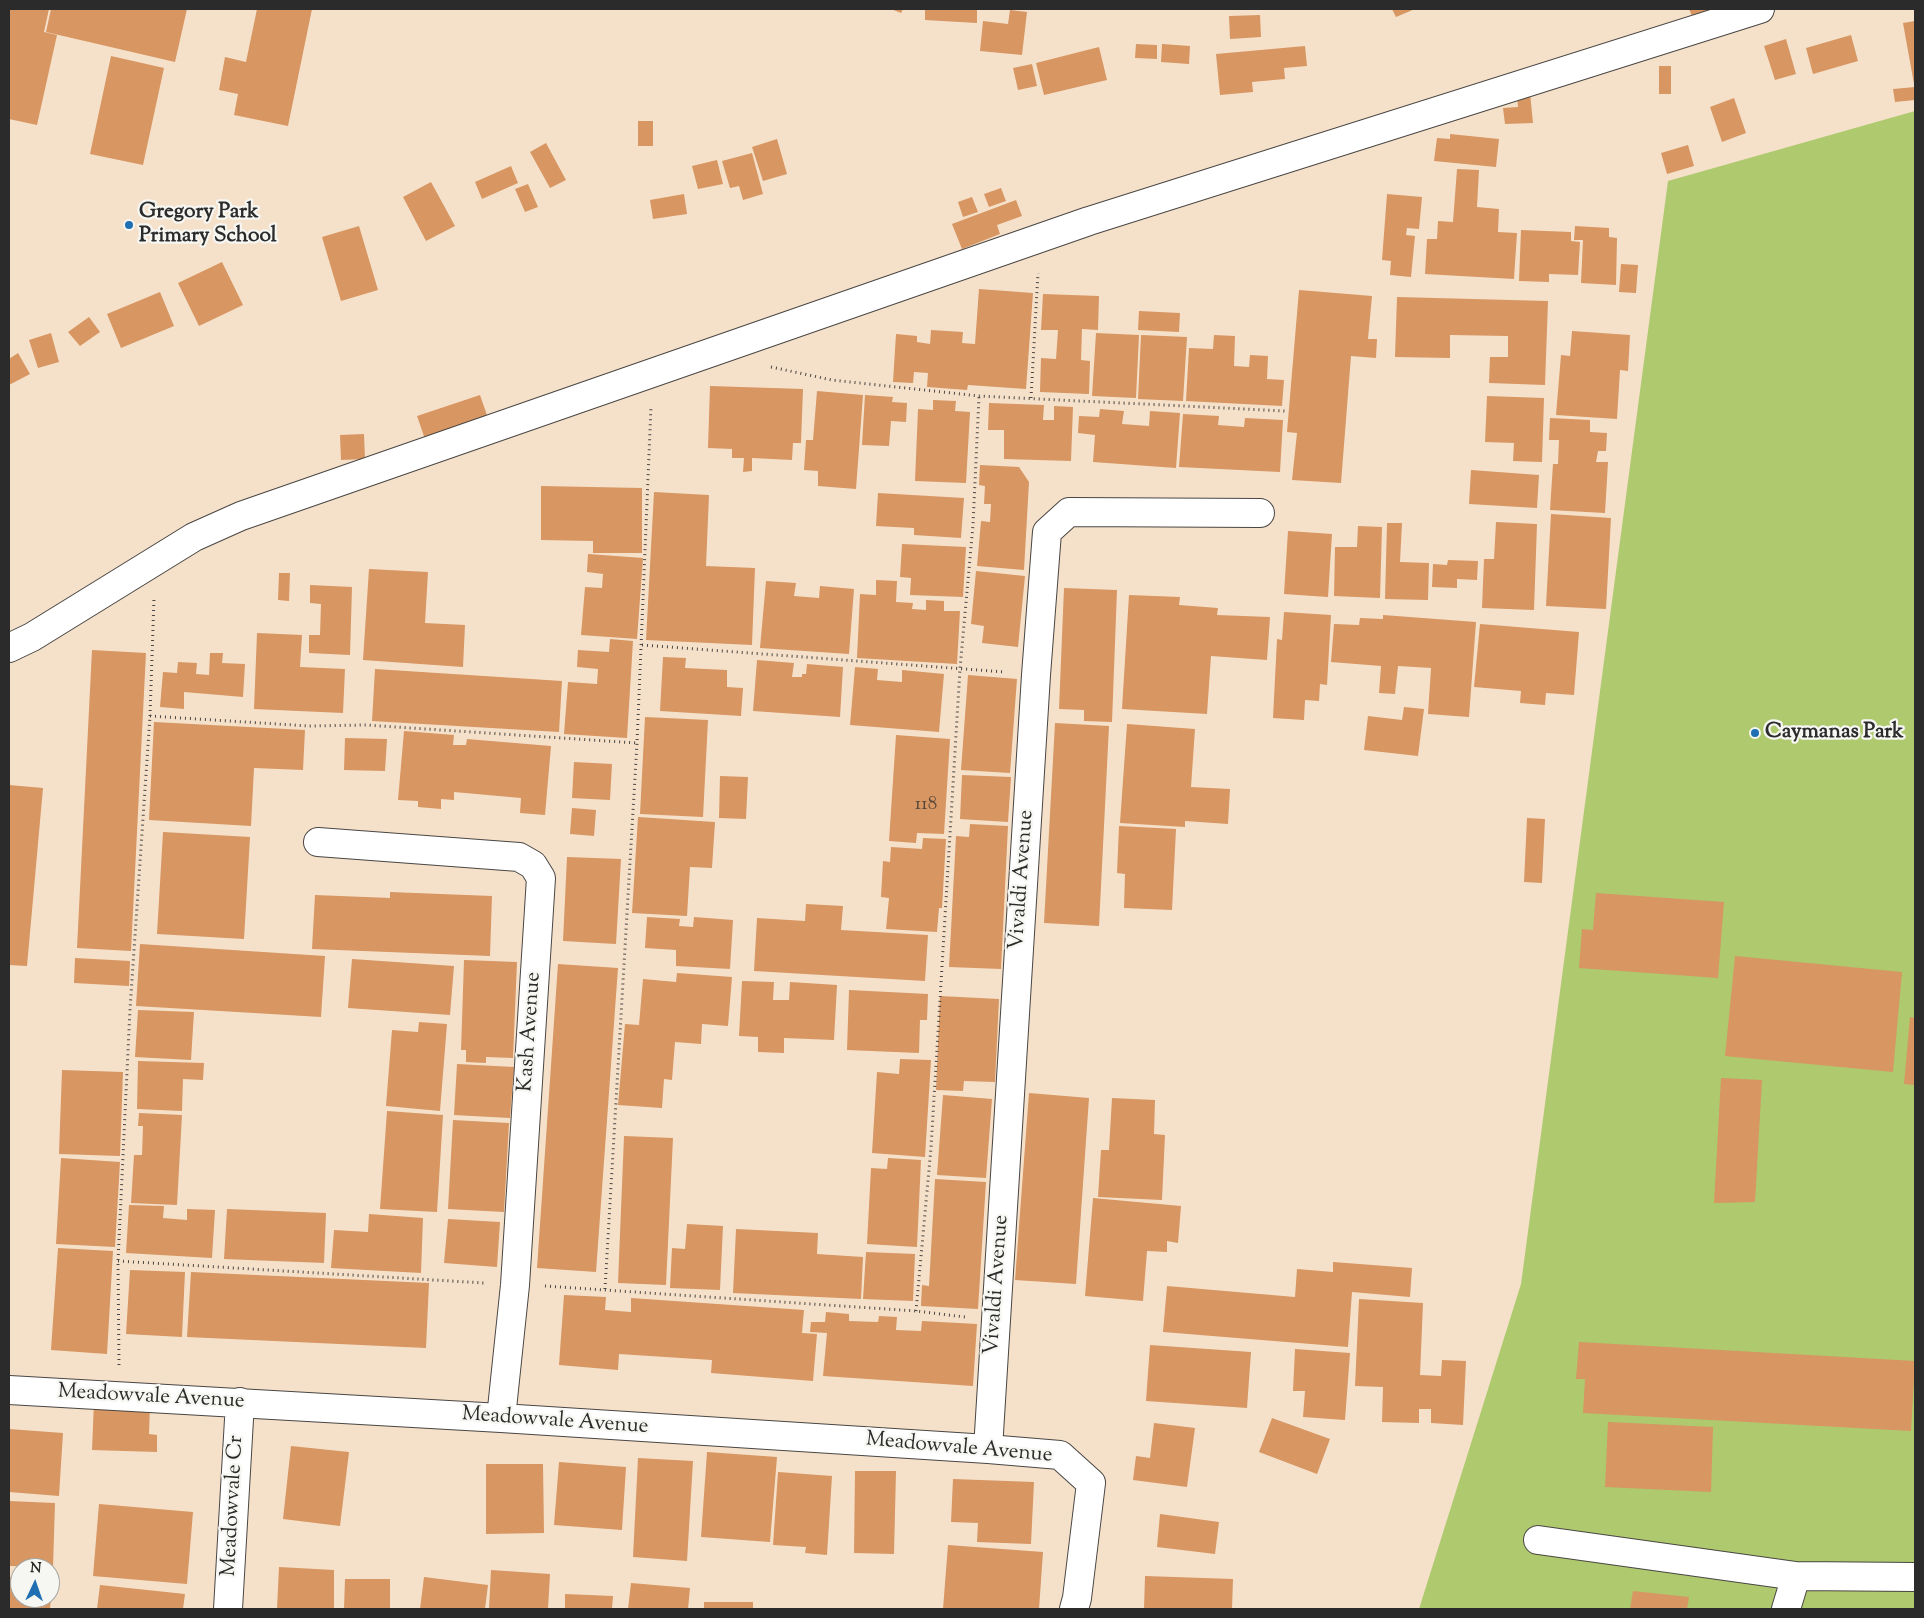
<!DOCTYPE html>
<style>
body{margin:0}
#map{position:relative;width:1924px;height:1618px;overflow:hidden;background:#f5e1ca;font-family:"Sorts Mill Goudy",serif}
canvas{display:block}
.frame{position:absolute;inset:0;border:10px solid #2b2b2b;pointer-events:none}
.north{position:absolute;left:10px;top:1558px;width:50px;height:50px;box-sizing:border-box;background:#f6f6f2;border:1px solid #a5a5a2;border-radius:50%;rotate:3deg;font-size:14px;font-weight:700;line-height:20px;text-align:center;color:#2b2b2b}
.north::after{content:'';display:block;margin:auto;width:18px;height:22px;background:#1f6fb2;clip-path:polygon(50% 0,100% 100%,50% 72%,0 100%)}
</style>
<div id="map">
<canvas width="1924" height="1618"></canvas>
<div class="frame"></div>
<div class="north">N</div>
</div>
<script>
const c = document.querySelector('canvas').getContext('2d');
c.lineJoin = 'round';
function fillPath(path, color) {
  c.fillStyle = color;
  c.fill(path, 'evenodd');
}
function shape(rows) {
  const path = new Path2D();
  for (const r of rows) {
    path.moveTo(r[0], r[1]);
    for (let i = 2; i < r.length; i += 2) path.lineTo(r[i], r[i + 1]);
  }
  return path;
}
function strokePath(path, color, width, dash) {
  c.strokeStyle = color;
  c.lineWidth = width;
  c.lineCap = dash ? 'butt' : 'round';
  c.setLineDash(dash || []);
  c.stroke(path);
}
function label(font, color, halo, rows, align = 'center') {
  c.font = font + ' "Sorts Mill Goudy",serif';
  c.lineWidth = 4.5;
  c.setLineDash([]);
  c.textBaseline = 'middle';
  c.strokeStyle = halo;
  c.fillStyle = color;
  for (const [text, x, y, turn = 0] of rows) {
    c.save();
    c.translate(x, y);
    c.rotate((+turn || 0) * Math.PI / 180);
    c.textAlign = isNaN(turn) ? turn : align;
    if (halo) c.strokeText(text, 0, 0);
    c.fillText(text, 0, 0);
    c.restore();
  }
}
fillPath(shape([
 [1915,111,1915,1609,1419,1609,1521,1284,1668,181]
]), '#afc96f');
fillPath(shape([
 [9,9,49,9,44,32,57,35,37,125,9,119],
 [51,9,187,9,175,62,46,32],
 [257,9,312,9,288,126,234,115,238,94,219,90,225,57,246,62],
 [891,9,903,9,901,13],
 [925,9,977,9,977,23,925,20],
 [1392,9,1415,9,1396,17],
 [1689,9,1714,9,1692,16],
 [1010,10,1027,12,1022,55,980,51,983,21,1008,24],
 [1260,15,1261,37,1230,39,1229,16],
 [1915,21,1915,84,1914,84,1903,23],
 [1851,35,1858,61,1813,74,1806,48],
 [1786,39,1796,74,1775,80,1764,46],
 [1136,44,1157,45,1157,59,1135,58],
 [1162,44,1190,46,1189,64,1161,62],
 [1305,46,1307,66,1284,68,1285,79,1252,82,1253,92,1220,95,1216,54],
 [1099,47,1107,80,1044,95,1036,63],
 [111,56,164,68,143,165,90,154],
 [1032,64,1037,86,1018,90,1013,68],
 [1659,66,1671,66,1671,94,1659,94],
 [1915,87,1915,100,1895,102,1893,89],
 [1530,93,1533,123,1505,124,1503,108,1518,107,1517,94],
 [1734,98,1746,133,1722,142,1710,107],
 [638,121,653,121,653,146,638,146],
 [1450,134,1499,139,1496,167,1434,161,1437,138,1450,139],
 [777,139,787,174,763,181,752,147],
 [546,143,566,180,550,188,530,152],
 [1688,145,1694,166,1667,174,1661,153],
 [752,153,763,194,743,200,739,186,730,188,722,161],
 [717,160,723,184,698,189,692,166],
 [511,166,518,183,482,199,475,182],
 [1457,169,1479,170,1477,207,1499,209,1498,232,1517,233,1514,279,1425,274,1427,239,1437,239,1438,221,1453,222],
 [431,182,455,226,426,241,403,197],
 [528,184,538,207,525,212,515,189],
 [1001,188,1006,201,989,207,984,194],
 [684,194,687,214,653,219,650,200],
 [1387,194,1422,197,1419,229,1407,228,1406,235,1415,236,1411,277,1390,275,1391,261,1382,260],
 [972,197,978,212,963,217,958,202],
 [1016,200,1022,216,997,225,1000,234,962,249,952,224],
 [359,226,378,290,341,301,322,237],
 [1575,226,1609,228,1609,237,1617,238,1616,285,1581,283,1583,240,1574,240],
 [1521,230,1571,232,1571,241,1580,242,1578,275,1549,274,1549,282,1519,281],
 [222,262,243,305,199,326,178,283],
 [1621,264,1638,265,1636,293,1619,292],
 [979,289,1033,293,1026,389,968,385,967,390,927,387,928,373,914,372,913,383,893,382,896,334,917,336,917,342,930,344,931,330,963,332,962,343,975,344],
 [1299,290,1372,296,1368,339,1377,339,1376,358,1351,356,1341,483,1292,480,1297,433,1287,432],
 [160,292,174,326,121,348,107,314],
 [1043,294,1099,296,1098,330,1082,329,1081,360,1090,361,1089,394,1040,392,1041,358,1056,359,1058,330,1041,330],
 [1397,297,1548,301,1545,385,1489,383,1490,357,1508,357,1508,336,1450,335,1450,358,1395,357],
 [1139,311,1180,313,1179,332,1138,330],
 [89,317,100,332,80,346,68,332],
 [1572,331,1630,335,1628,371,1620,370,1617,419,1556,415,1561,355,1570,356],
 [51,333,59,362,38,368,29,340],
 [1096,333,1139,335,1136,398,1092,396],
 [1141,335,1187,337,1183,401,1138,399],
 [1214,335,1235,336,1234,366,1249,367,1250,355,1268,356,1267,379,1284,380,1282,406,1186,401,1189,348,1213,349],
 [18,353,30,374,9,385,9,359],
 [710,386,803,389,801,443,793,443,792,460,752,458,752,471,743,472,744,458,732,458,732,449,708,448],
 [817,391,863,395,856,489,818,486,818,471,804,470,806,440,813,440],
 [480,395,489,421,426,442,417,416],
 [865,395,893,397,892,402,907,403,906,422,891,421,889,446,862,445],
 [1487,396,1544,398,1542,462,1513,461,1514,443,1485,442],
 [933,400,956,401,955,411,970,412,966,483,915,481,918,409,933,410],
 [989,403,1044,405,1043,420,1054,420,1054,406,1073,407,1071,461,1004,459,1004,430,988,430],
 [1100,409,1124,411,1122,424,1149,426,1150,411,1180,413,1176,468,1093,462,1095,435,1078,433,1079,416,1099,417],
 [1183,414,1219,416,1218,425,1244,427,1245,418,1283,420,1280,472,1179,467],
 [1550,418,1590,420,1590,432,1607,433,1606,451,1598,451,1596,462,1608,462,1605,513,1550,510,1553,464,1558,464,1559,440,1549,440],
 [364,434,365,459,341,460,340,435],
 [980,465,1019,467,1029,482,1024,570,977,566,981,521,990,522,991,504,984,504,985,486,979,485],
 [1471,470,1539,475,1537,508,1469,504],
 [541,486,642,488,642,553,593,553,593,541,541,540],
 [654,492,709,495,706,566,755,568,752,645,646,640],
 [878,493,964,498,961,538,914,535,914,528,876,526],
 [1551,514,1611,518,1606,609,1546,606],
 [1496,522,1537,524,1534,610,1482,608,1484,559,1494,559],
 [1387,523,1402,523,1400,562,1429,563,1428,600,1385,599],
 [1358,526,1382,527,1380,598,1334,596,1335,547,1357,547],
 [1288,531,1332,534,1328,597,1284,594],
 [902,544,966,547,963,597,910,595,911,578,900,577],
 [588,554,643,558,637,639,581,635,585,587,602,588,603,574,587,572],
 [1448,560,1478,561,1477,580,1457,579,1457,588,1432,587,1433,564,1447,565],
 [369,569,428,572,425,623,465,625,463,667,363,660],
 [976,571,1025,576,1018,647,982,643,984,626,971,624],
 [279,573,290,573,289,601,278,600],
 [876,580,897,581,896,602,913,603,912,609,926,610,926,600,944,601,944,611,960,611,957,664,857,658,860,594,876,595],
 [766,581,796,583,794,596,819,598,820,586,854,589,849,654,760,648],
 [310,585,352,587,350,655,309,653,309,635,320,635,321,604,310,603],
 [1064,588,1117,590,1112,722,1084,721,1084,710,1059,709],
 [1129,595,1180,597,1179,605,1218,608,1217,615,1270,617,1267,660,1211,656,1207,714,1122,709],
 [1284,612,1331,615,1327,685,1320,684,1319,701,1305,700,1304,720,1273,718,1277,639,1282,640],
 [1383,615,1476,622,1469,717,1428,714,1431,668,1398,666,1395,694,1379,693,1381,666,1331,662,1334,624,1359,625,1360,618,1383,619],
 [1480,624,1579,632,1574,695,1546,693,1545,705,1520,703,1521,691,1474,687],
 [257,633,302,635,300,667,345,669,343,713,254,709],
 [610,639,633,641,627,738,564,734,568,682,597,684,598,669,577,667,578,650,609,652],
 [92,650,146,653,131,951,77,948],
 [210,653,223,653,222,663,245,664,243,697,184,692,184,709,160,707,163,672,177,673,178,662,197,663,196,674,209,675],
 [663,657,686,658,685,668,727,670,727,687,743,688,741,716,660,711],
 [757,660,794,663,792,677,802,677,802,674,806,674,807,664,843,667,840,717,753,711],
 [855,667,878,669,877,680,902,682,902,670,944,674,939,732,850,725],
 [375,669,562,681,559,732,372,721],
 [968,675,1017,679,1010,773,961,770],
 [1404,707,1424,709,1418,756,1364,750,1368,716,1402,720],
 [645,717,708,720,703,817,640,814],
 [154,722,305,730,303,770,254,768,251,826,149,820],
 [1055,723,1109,726,1099,926,1044,923],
 [1127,724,1195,729,1191,787,1230,789,1228,824,1185,821,1185,827,1120,823],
 [404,731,454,735,453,745,466,745,467,739,551,746,545,815,520,813,521,798,454,792,454,800,441,799,441,809,418,807,418,801,398,800],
 [896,735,950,739,944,834,917,833,916,843,889,841],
 [345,738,387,739,385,771,344,770],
 [574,762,612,764,610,800,572,798],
 [962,775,1011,777,1008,822,960,819],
 [720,776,748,777,746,819,719,818],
 [9,785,43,788,27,966,9,965],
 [572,808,596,810,594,836,570,834],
 [638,817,715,822,712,868,690,867,687,916,632,913],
 [1527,818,1545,819,1542,883,1524,882],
 [970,824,1008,826,1001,969,949,967,956,836,969,837],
 [1119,826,1176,829,1172,910,1124,908,1125,874,1117,873],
 [163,832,250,837,244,939,157,934],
 [923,838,946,839,942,908,939,908,937,932,886,929,889,898,881,897,883,861,890,862,891,847,922,849],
 [567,857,621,859,616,944,563,941],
 [390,892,492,896,490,956,312,949,315,895,390,898],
 [1596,893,1724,902,1718,978,1579,968,1582,929,1593,930],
 [806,904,843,906,841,930,928,935,925,981,754,971,757,918,805,921],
 [647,917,680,919,679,926,693,927,694,917,733,920,730,969,676,966,676,950,645,948],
 [140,944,325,956,321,1017,136,1006],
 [1735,956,1902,972,1893,1072,1725,1056],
 [75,958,130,961,129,986,74,983],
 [352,959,454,966,450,1015,348,1008],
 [464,960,517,962,513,1058,486,1057,486,1063,466,1062,466,1050,461,1050],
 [558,964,618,968,596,1272,537,1268],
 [677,973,732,977,728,1026,702,1024,701,1044,675,1042,672,1080,664,1079,662,1108,618,1105,625,1024,639,1025,643,979,676,982],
 [742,981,774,982,773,1000,789,1000,790,982,837,985,834,1040,784,1038,784,1053,758,1052,758,1037,739,1036],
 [849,990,928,994,927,1020,920,1020,919,1053,847,1050],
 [940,996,999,999,995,1082,964,1081,963,1091,936,1090],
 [138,1010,194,1012,191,1060,135,1057],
 [1910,1017,1915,1018,1915,1085,1904,1084],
 [419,1022,447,1024,440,1111,386,1106,392,1030,418,1032],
 [900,1059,931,1060,925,1157,872,1153,877,1072,899,1074],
 [138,1061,204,1063,203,1080,183,1079,182,1111,137,1109],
 [457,1064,514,1067,510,1118,454,1115],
 [62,1070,123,1072,120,1156,59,1154],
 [1721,1078,1762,1080,1755,1202,1714,1203],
 [1029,1093,1089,1098,1076,1284,1015,1280],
 [943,1095,992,1099,986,1178,937,1175],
 [1112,1098,1155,1100,1154,1134,1165,1135,1162,1200,1098,1197,1101,1150,1109,1150],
 [387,1111,443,1115,437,1212,380,1209],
 [139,1113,182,1115,177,1205,131,1203,134,1155,142,1155,143,1126,138,1126],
 [453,1120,509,1123,504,1212,448,1209],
 [624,1136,673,1138,666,1285,618,1283],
 [61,1158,120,1162,115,1247,56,1244],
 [888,1158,921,1160,917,1247,867,1244,871,1168,887,1169],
 [935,1179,986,1182,978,1309,921,1306,922,1285,929,1286],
 [1093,1198,1181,1206,1178,1243,1167,1241,1167,1252,1147,1251,1143,1301,1085,1296],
 [129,1205,164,1206,163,1218,187,1220,187,1209,215,1210,212,1258,126,1253],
 [227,1209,326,1213,324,1263,224,1259],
 [369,1214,423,1218,421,1273,331,1268,334,1230,368,1232],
 [448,1219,500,1222,497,1267,444,1263],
 [687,1224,723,1226,720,1290,670,1288,672,1248,685,1249],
 [736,1229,818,1233,817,1254,863,1257,861,1299,733,1293],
 [58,1248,113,1251,107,1354,51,1350],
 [866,1252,915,1254,913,1301,863,1299],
 [1333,1262,1412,1268,1410,1297,1352,1292,1348,1347,1163,1332,1167,1286,1295,1297,1297,1269,1333,1272],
 [130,1270,185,1272,182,1337,126,1334],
 [191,1272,429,1283,426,1348,187,1337],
 [564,1295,606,1297,605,1310,631,1312,631,1298,804,1310,802,1333,817,1334,813,1381,711,1373,712,1360,619,1354,618,1370,559,1365],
 [1359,1299,1423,1303,1420,1375,1441,1376,1442,1360,1466,1361,1463,1425,1431,1423,1431,1409,1419,1409,1419,1423,1382,1422,1383,1387,1355,1386],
 [826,1312,849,1314,849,1321,878,1322,879,1316,897,1317,896,1330,921,1331,922,1321,977,1324,973,1386,823,1376,827,1333,810,1332,811,1322,825,1322],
 [1579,1342,1915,1361,1911,1431,1583,1413,1585,1379,1576,1379],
 [1150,1345,1251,1352,1247,1408,1146,1401],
 [1295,1349,1350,1353,1345,1420,1303,1417,1305,1391,1293,1391],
 [94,1402,150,1405,149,1434,157,1435,157,1452,92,1450],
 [1272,1418,1330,1439,1317,1474,1259,1452],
 [1608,1422,1713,1427,1711,1492,1605,1487],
 [1154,1423,1195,1428,1187,1487,1133,1480,1136,1456,1150,1458],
 [9,1429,63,1433,59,1496,9,1492],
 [291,1446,349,1452,340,1526,283,1519],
 [707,1452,777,1457,770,1542,701,1537],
 [638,1458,693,1461,687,1561,633,1557],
 [559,1462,626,1467,622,1530,554,1525],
 [486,1464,543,1464,544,1533,486,1534],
 [855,1471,896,1471,894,1554,854,1553],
 [778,1472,832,1476,827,1555,805,1553,806,1547,773,1545],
 [953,1479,1034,1482,1031,1544,977,1542,978,1523,951,1522],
 [9,1501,55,1503,53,1567,9,1566],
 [99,1504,193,1512,187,1584,93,1576],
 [1160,1514,1219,1522,1215,1554,1157,1547],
 [948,1545,1043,1552,1039,1609,943,1609],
 [279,1567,334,1570,334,1609,277,1609],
 [491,1570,550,1574,548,1609,489,1609],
 [1145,1576,1233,1579,1232,1609,1144,1609],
 [9,1577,20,1578,20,1598,51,1598,50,1609,9,1609],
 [424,1577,488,1585,485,1609,420,1609],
 [345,1579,390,1579,390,1609,344,1609],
 [631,1583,690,1588,688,1609,628,1609],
 [100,1585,185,1594,183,1609,97,1609],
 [1633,1591,1689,1597,1687,1609,1630,1609],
 [565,1594,613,1596,612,1609,565,1609],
 [704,1602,753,1602,753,1609,704,1609]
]), '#d79662');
const street = shape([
 [9,648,32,637,194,537,241,516,1089,221,1760,9],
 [318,842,519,857,533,865,541,878,515,1285,501,1418],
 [9,1390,501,1418,988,1449,1060,1455,1091,1483,1077,1598,1074,1609],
 [988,1449,1036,675,1047,532,1069,512,1260,513],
 [1538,1540,1796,1576],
 [228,1609,240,1402],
 [1786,1609,1796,1576,1915,1577]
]);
strokePath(street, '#494643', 30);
strokePath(shape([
 [771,367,832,380,979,396,1285,411],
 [1031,398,1038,273],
 [642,645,1005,672],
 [150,716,309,726,366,725,637,743],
 [118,1261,484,1283],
 [545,1286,916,1311,965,1317],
 [605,1289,637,743,651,406],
 [916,1311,931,1148,960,669,973,525,979,396],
 [119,1365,118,1261,130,1009,150,716,154,598]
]), '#494643', 3, [1, 4]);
strokePath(street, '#fff', 28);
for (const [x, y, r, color] of [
 [129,225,5,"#1f6fb2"],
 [1755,733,5,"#1f6fb2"]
]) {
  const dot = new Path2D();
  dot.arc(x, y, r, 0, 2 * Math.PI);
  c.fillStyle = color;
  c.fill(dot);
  strokePath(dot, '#f6f6f2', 2);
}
label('19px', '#564639', null, [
 ["118",926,806]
]);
label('bold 21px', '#2b2b2b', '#f6f6f2', [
 ["Gregory Park",139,213],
 ["Primary School",139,237],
 ["Caymanas Park",1765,733]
], 'left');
label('21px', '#2b2b2b', '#f6f6f2', [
 ["Vivaldi Avenue",1023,880,-86],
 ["Kash Avenue",531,1032,-86],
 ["Vivaldi Avenue",998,1285,-86],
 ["Meadowvale Avenue",151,1398,3],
 ["Meadowvale Avenue",555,1422,4],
 ["Meadowvale Avenue",959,1449,5],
 ["Meadowvale Cr",234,1506,-87]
]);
</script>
